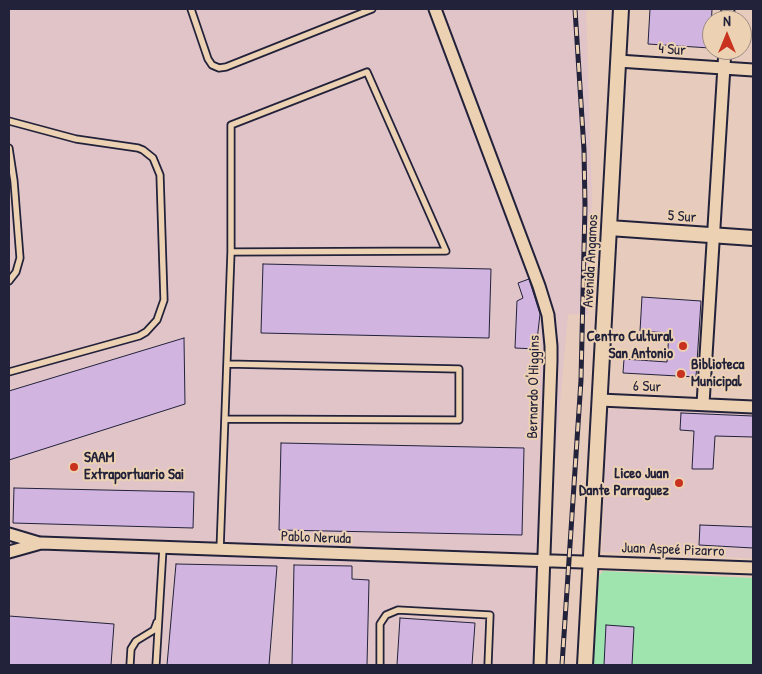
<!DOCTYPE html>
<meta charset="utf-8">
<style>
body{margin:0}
#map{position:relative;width:762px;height:674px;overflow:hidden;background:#e7cbbc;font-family:"Patrick Hand",sans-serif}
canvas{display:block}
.frame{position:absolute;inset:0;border:10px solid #22223b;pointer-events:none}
.north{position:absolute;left:702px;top:10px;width:50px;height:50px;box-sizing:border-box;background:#ecd1b3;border:1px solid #9b8b83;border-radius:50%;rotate:0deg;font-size:14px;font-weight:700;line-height:20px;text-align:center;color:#22223b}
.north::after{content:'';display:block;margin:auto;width:18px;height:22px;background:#c8321e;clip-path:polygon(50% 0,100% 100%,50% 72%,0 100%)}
</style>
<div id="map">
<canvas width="762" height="674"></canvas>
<div class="frame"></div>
<div class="north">N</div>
</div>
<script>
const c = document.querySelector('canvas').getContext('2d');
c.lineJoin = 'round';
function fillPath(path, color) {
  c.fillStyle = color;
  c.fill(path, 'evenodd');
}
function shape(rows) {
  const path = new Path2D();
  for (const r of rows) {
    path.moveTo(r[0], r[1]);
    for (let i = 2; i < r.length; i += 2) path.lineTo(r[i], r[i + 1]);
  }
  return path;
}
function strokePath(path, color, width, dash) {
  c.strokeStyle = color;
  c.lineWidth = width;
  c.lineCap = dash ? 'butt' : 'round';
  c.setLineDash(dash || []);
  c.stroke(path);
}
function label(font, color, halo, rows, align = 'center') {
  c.font = font + ' "Patrick Hand",sans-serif';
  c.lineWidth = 4;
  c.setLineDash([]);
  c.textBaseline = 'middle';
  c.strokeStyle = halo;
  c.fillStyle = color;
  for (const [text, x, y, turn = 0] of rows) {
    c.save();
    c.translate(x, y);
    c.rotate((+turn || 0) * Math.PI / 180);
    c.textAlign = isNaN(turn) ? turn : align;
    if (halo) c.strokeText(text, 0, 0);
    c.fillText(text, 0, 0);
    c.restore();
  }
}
fillPath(shape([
 [9,9,586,9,592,198,588,315,568,314,537,665,9,665],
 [607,409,753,413,753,558,602,552]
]), '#e1c4c7');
fillPath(shape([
 [603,571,753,578,753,665,593,665,599,576]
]), '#9fe3af');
const building = shape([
 [650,9,712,9,710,48,648,44,650,9],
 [263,264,491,269,489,338,261,333,263,264],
 [529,279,540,314,536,349,515,348,517,301,523,298,518,283,529,279],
 [642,297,701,301,696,377,623,373,624,359,667,362,669,333,640,331,642,297],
 [184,338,185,404,9,460,9,391,184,338],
 [681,413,753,416,753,437,715,436,713,469,692,469,694,431,680,430,681,413],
 [281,443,524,448,522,535,279,530,281,443],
 [14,488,194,492,193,528,13,523,14,488],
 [700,525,753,527,753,548,699,545,700,525],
 [176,564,277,566,269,665,167,665,176,564],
 [294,565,352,566,352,579,369,580,367,665,292,665,294,565],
 [9,616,114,624,111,665,9,665,9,616],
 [400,618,475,623,472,665,397,665,400,618],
 [606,625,634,627,632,665,604,665,606,625]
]);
fillPath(building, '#d2b4e0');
strokePath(building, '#22223b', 1);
const service = shape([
 [191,9,208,59,212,65,219,68,226,67,372,9],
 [9,121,76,139,138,148,143,150,153,158,160,175,164,300,157,320,146,332,139,336,9,372],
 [9,148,14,181,20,258,16,272,9,281],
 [225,419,459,420,459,369,227,364],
 [220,550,231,252,231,125,367,72,446,251,231,252],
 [130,665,131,649,136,641,154,630,157,622],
 [156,665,163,548],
 [380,665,380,624,386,615,398,610,490,615,488,665]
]);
const minor = shape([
 [435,9,539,286,548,315,551,346,551,361,540,665],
 [727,20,728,9],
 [618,61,753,70],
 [600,400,753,407],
 [703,404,725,50],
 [9,534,39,543],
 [9,552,41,543,753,568]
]);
const tertiary = shape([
 [609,228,753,238],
 [585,665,621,9]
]);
strokePath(service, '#22223b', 9);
strokePath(minor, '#22223b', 15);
strokePath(tertiary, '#22223b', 18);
strokePath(service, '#ecd1b3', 5.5);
strokePath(minor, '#ecd1b3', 11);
strokePath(tertiary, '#ecd1b3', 14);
const rail = shape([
 [562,665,581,380,585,206,584,150,575,9]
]);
strokePath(rail, '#22223b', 5);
strokePath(rail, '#ecd1b3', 3, [9]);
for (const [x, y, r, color] of [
 [683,346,5,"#c8321e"],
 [681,374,5,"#c8321e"],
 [74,467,5,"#c8321e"],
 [679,483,5,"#c8321e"]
]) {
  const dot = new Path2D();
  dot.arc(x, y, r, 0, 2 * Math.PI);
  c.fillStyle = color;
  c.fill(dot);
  strokePath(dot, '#ecd1b3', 2);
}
label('15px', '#22223b', '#ecd1b3', [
 ["4 Sur",672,50,4],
 ["5 Sur",682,217,4],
 ["Avenida Angamos",591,261,-87],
 ["Bernardo O'Higgins",534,387,-89],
 ["6 Sur",647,387,2],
 ["Pablo Neruda",316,538,2],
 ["Juan Aspeé Pizarro",673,550,2]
]);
label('bold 15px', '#22223b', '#ecd1b3', [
 ["Centro Cultural",673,337],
 ["San Antonio",673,354],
 ["Biblioteca",691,365,"left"],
 ["Municipal",691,382,"left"],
 ["SAAM",84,458,"left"],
 ["Extraportuario Sai",84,475,"left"],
 ["Liceo Juan",669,474],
 ["Dante Parraguez",669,491]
], 'right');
</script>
